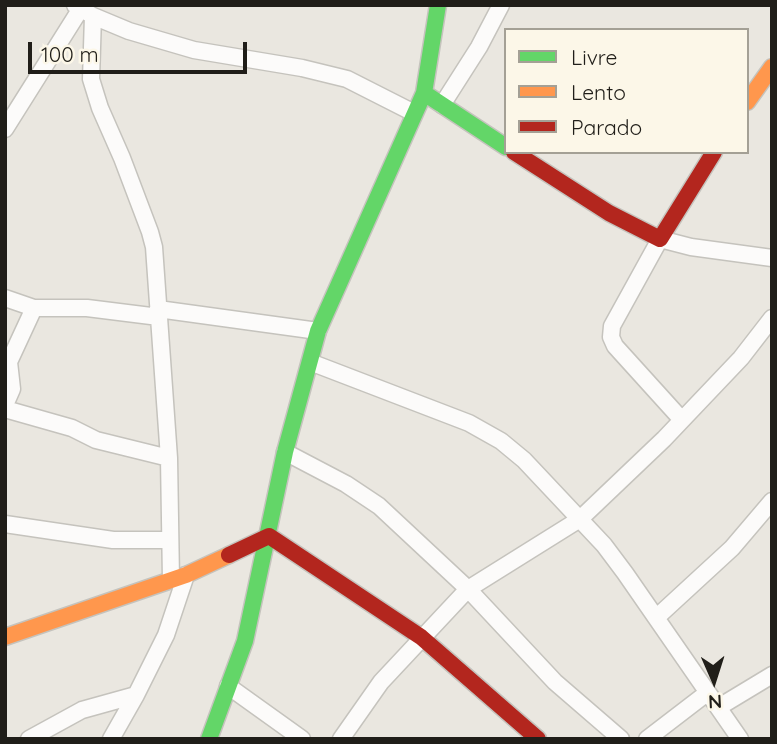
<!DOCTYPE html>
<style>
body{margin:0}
#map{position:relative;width:777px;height:744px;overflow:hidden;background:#eae7e0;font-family:Quicksand,sans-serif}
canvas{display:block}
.frame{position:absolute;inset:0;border:7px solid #201e19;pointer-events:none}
.legend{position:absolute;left:504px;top:28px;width:245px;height:126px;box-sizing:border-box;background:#fcf7e8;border:2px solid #a4a095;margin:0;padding:9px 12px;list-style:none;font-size:21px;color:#201e19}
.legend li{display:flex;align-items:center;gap:14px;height:35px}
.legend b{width:35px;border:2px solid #a4a095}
.north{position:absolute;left:679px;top:646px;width:70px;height:70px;-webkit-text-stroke:5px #fcf7e8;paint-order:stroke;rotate:177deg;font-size:19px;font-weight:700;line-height:28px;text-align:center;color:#201e19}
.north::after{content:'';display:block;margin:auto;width:24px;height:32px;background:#201e19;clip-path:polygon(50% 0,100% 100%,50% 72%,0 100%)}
.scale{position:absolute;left:28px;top:42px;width:219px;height:32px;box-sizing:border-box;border:4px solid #201e19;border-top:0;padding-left:9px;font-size:21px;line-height:24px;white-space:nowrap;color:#201e19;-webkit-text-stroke:5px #fcf7e8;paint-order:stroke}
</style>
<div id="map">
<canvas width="777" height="744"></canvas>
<div class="frame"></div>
<ul class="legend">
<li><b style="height:9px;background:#63d668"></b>Livre</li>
<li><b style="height:9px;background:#ff974d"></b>Lento</li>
<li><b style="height:9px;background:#b3261e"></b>Parado</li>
</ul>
<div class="north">N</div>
<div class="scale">100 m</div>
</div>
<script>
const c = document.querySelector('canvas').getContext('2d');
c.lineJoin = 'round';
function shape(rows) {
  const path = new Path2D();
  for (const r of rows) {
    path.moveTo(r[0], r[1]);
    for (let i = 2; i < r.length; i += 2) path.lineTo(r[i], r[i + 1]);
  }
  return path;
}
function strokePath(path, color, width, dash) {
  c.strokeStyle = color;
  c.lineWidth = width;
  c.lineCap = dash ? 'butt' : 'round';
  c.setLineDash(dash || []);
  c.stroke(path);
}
const street = shape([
 [75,5,93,16,129,31,194,50,302,68,347,79,414,113],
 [93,16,91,79,100,108,122,158,150,232,154,247,169,458,171,580],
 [442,105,479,47,501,5],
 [5,129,83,5],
 [5,298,34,308,87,308,159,317],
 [158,309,318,331],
 [310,362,469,423,501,441,524,460,604,545,625,573,740,739],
 [5,405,12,389,9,362,34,308],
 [5,409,72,428,96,440,169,458],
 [682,420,615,346,611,337,612,326,660,239,691,247,772,258],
 [285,452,346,484,379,506,468,589,555,682,621,739],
 [5,524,113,540,169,540],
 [657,617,732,548,772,501],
 [228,686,302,739],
 [719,707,772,675],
 [29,739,82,710,136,695],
 [111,739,136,695,166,635,186,575],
 [341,739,381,682,468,589,580,519,664,439,741,358,772,318],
 [647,739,707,693]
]);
const fast = shape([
 [424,93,506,147],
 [209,739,245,641,285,452,318,331,424,93,438,5]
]);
const slow = shape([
 [747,102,772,67],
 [5,637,186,575,229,555]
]);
const jam = shape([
 [514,152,609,213,660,239,714,152],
 [229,555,269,536,421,637,538,739]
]);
strokePath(street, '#c5c3bd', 19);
strokePath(fast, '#c5c3bd', 19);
strokePath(slow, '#c5c3bd', 19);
strokePath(jam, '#c5c3bd', 19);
strokePath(street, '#fcfbfa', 16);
strokePath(fast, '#63d668', 16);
strokePath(slow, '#ff974d', 16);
strokePath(jam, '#b3261e', 16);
</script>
